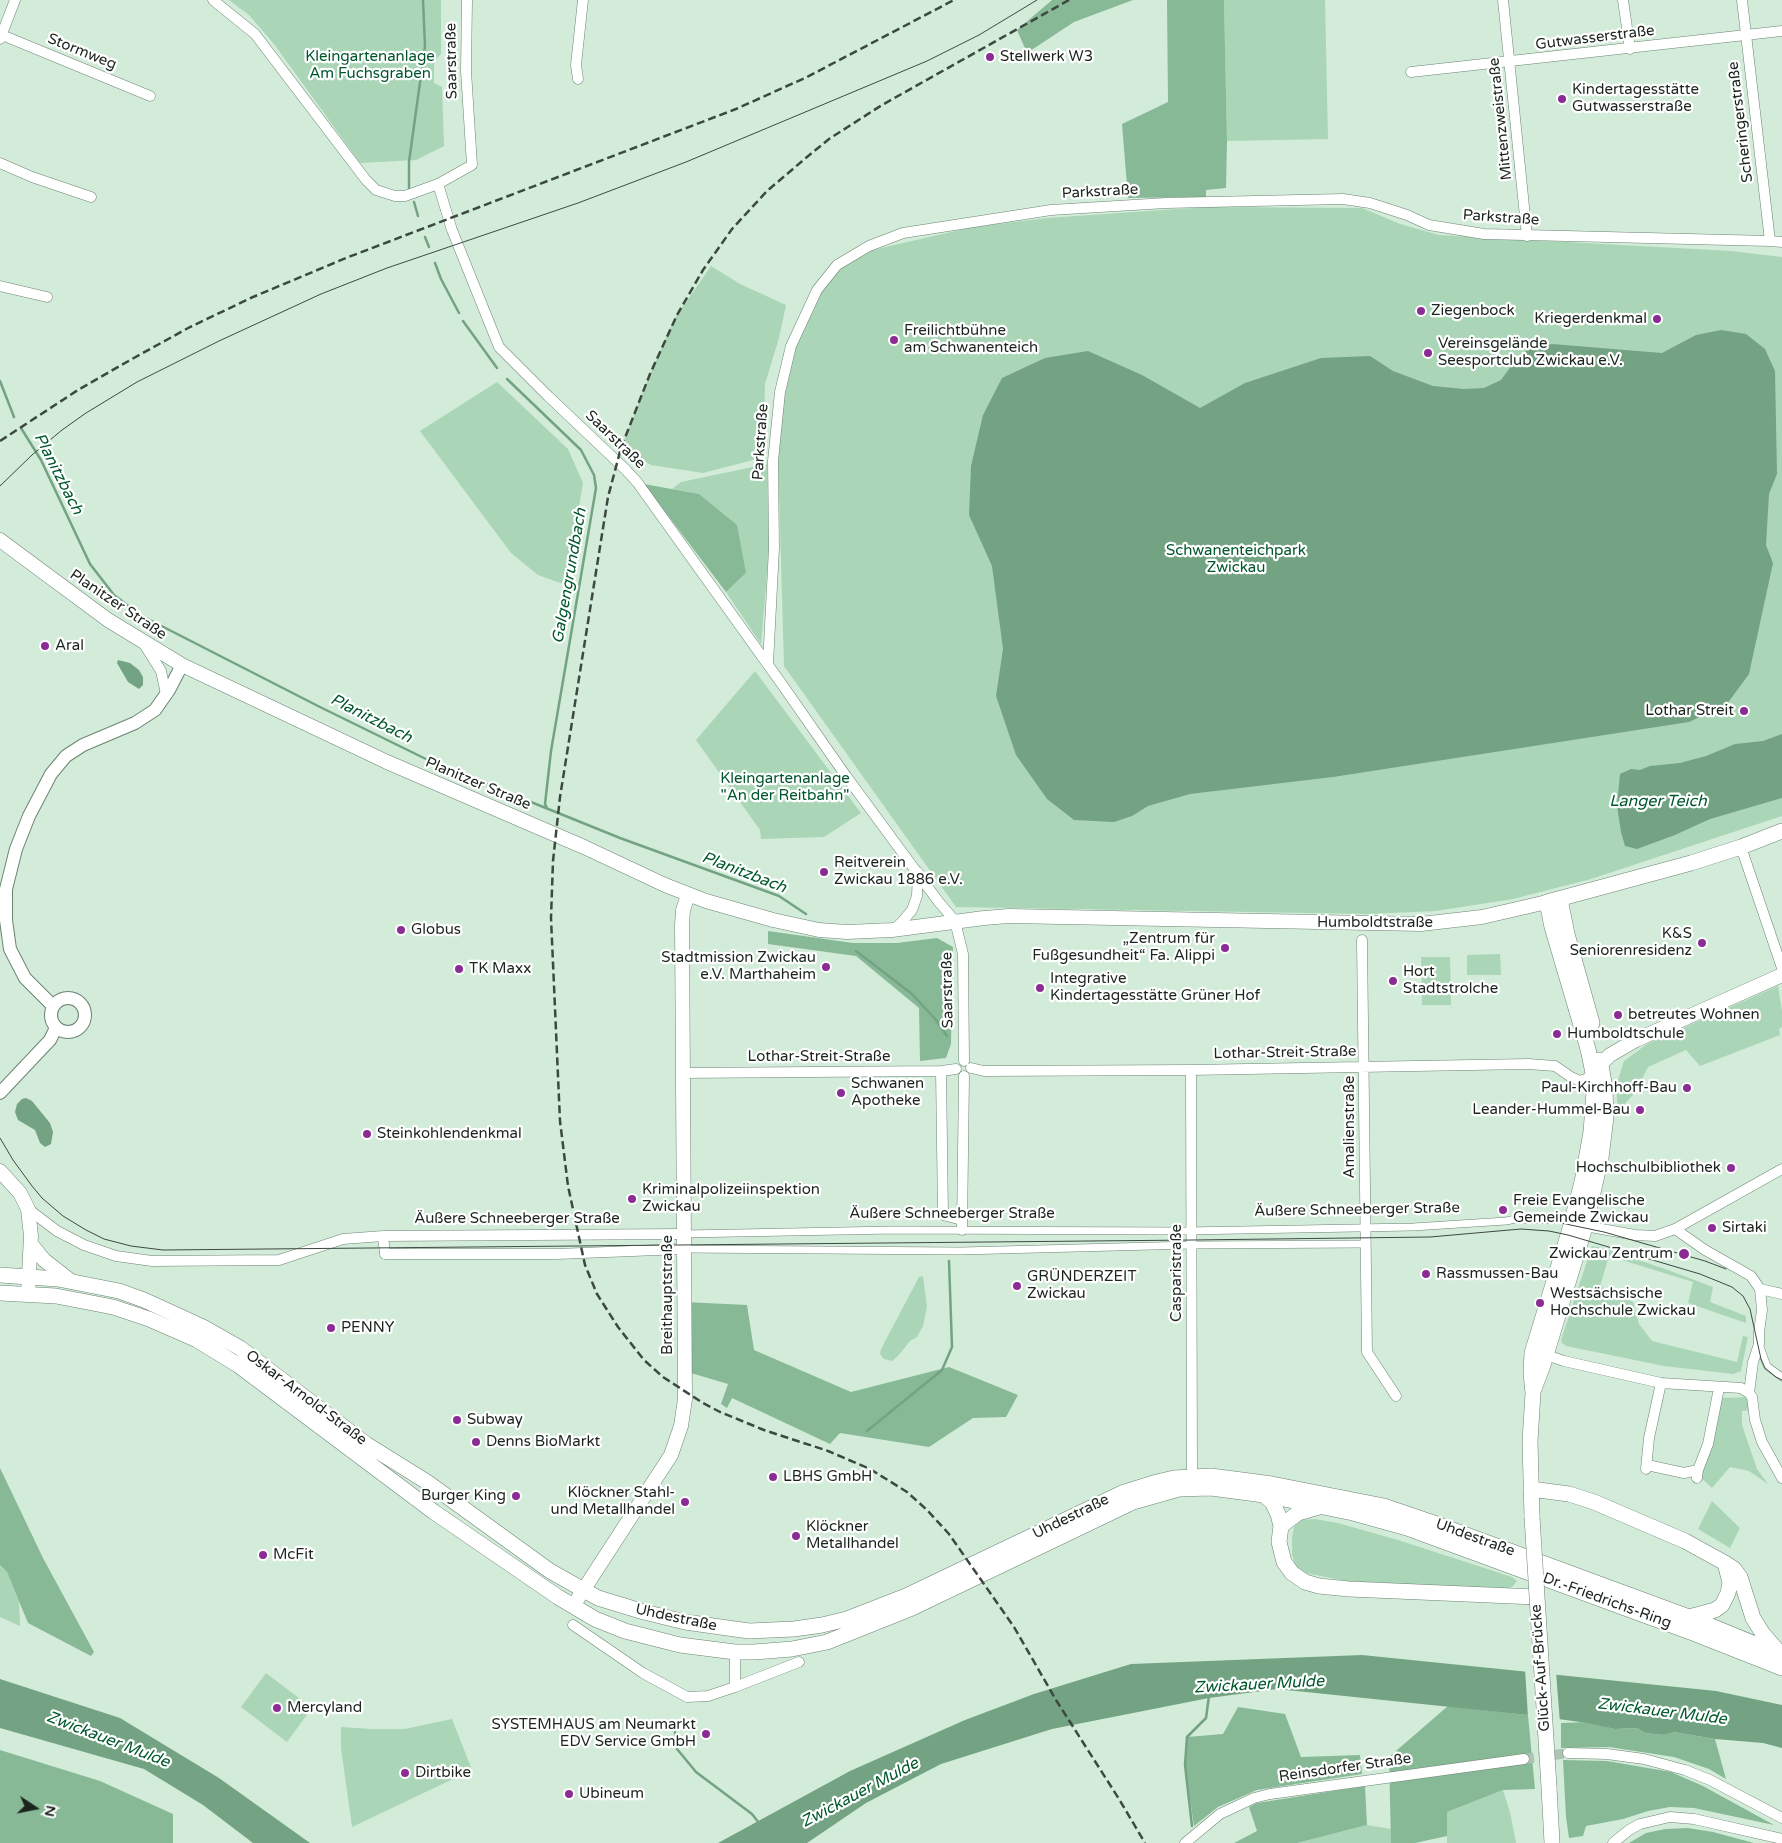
<!DOCTYPE html>
<meta charset="utf-8">
<style>
body{margin:0}
#map{position:relative;width:1782px;height:1843px;overflow:hidden;background:#d2ecd9;font-family:"Varela Round",sans-serif}
canvas{display:block}
.north{position:absolute;left:10px;top:1783px;width:50px;height:50px;-webkit-text-stroke:4px #fff;paint-order:stroke;rotate:101deg;font-size:14px;font-weight:700;line-height:20px;text-align:center;color:#1b251e}
.north::after{content:'';display:block;margin:auto;width:18px;height:22px;background:#1b251e;clip-path:polygon(50% 0,100% 100%,50% 72%,0 100%)}
</style>
<div id="map">
<canvas width="1782" height="1843"></canvas>
<div class="north">N</div>
</div>
<script>
const c = document.querySelector('canvas').getContext('2d');
c.lineJoin = 'round';
function fillPath(path, color) {
  c.fillStyle = color;
  c.fill(path, 'evenodd');
}
function shape(rows) {
  const path = new Path2D();
  for (const r of rows) {
    if (r.length === 3) {
      path.moveTo(r[0] + r[2], r[1]);
      path.arc(r[0], r[1], r[2], 0, 2 * Math.PI);
      continue;
    }
    path.moveTo(r[0], r[1]);
    for (let i = 2; i < r.length; i += 2) path.lineTo(r[i], r[i + 1]);
  }
  return path;
}
function strokePath(path, color, width, dash) {
  c.strokeStyle = color;
  c.lineWidth = width;
  c.lineCap = dash ? 'butt' : 'round';
  c.setLineDash(dash || []);
  c.stroke(path);
}
function label(font, color, halo, rows, align = 'center') {
  c.font = font + ' "Varela Round",sans-serif';
  c.lineWidth = 4.5;
  c.setLineDash([]);
  c.textBaseline = 'middle';
  c.strokeStyle = halo;
  c.fillStyle = color;
  for (const [text, x, y, turn = 0] of rows) {
    c.save();
    c.translate(x, y);
    c.rotate((+turn || 0) * Math.PI / 180);
    c.textAlign = isNaN(turn) ? turn : align;
    if (halo) c.strokeText(text, 0, 0);
    c.fillText(text, 0, 0);
    c.restore();
  }
}
fillPath(shape([
 [229,0,441,0,441,54,434,61,434,83,442,87,444,146,416,160,360,163,274,44,249,15],
 [1224,0,1325,0,1328,139,1227,141],
 [1206,207,1362,208,1400,224,1439,235,1731,251,1782,257,1782,816,1591,879,1513,899,1436,911,1368,914,956,907,784,666,778,455,781,396,791,352,814,301,830,280,846,264,868,251,973,227,1047,218],
 [711,266,740,284,786,305,779,338,765,384,763,454,757,459,703,473,651,465,621,448,650,374,675,318],
 [497,382,568,449,583,483,566,585,538,575,511,553,420,431],
 [767,464,769,550,761,644,726,592,746,573,698,494,672,489,681,482],
 [755,671,861,813,824,837,761,839,760,830,696,740],
 [1500,954,1501,975,1467,975,1467,955],
 [1421,957,1450,957,1451,1005,1422,1005],
 [1778,986,1782,1011,1782,1027,1779,1029,1780,1035,1700,1066,1686,1050,1648,1067,1636,1091,1618,1112,1616,1086,1624,1061,1647,1044],
 [1592,1246,1603,1248,1668,1270,1713,1287,1710,1302,1746,1316,1746,1323,1688,1303,1693,1282,1609,1256,1600,1286,1633,1302,1639,1324,1652,1341,1737,1362,1743,1336,1748,1337,1741,1371,1733,1374,1664,1366,1566,1346,1562,1343,1561,1340],
 [923,1276,927,1306,923,1326,917,1337,910,1341,898,1356,892,1361,884,1359,880,1354,881,1349,919,1277],
 [1751,1397,1751,1410,1742,1411,1742,1425,1757,1469,1768,1484,1749,1471,1730,1467,1712,1488,1700,1477,1717,1398],
 [1712,1501,1740,1528,1730,1548,1698,1529],
 [1315,1519,1338,1523,1398,1540,1512,1577,1517,1581,1513,1586,1506,1590,1490,1590,1346,1581,1305,1573,1296,1567,1292,1555,1292,1538,1294,1527,1300,1520],
 [0,1565,7,1572,19,1601,20,1626,0,1617],
 [266,1673,312,1708,287,1742,241,1707],
 [452,1719,472,1770,352,1827,341,1748,341,1727,372,1729,405,1729],
 [1503,1790,1510,1812,1516,1843,1447,1843,1447,1812],
 [1367,1825,1391,1829,1391,1843,1297,1843]
]), '#aad6b7');
fillPath(shape([
 [1052,0,1133,0,1074,22,1027,53,1017,30],
 [1167,0,1224,0,1227,141,1226,188,1206,190,1206,197,1128,198,1122,124,1168,102],
 [644,484,699,494,737,525,746,573,726,592],
 [768,931,853,943,897,943,937,938,953,947,951,1044,946,1058,920,1061,919,1008,856,956,768,944],
 [684,1302,747,1305,754,1350,851,1392,949,1367,1018,1395,1006,1417,973,1418,929,1447,840,1433,830,1444,732,1398,727,1408,721,1404,728,1384,684,1371],
 [0,1468,43,1558,94,1652,91,1656,28,1623,7,1572,0,1565],
 [1448,1706,1528,1715,1535,1789,1503,1790,1447,1812,1447,1836,1415,1843,1391,1843,1389,1757],
 [1238,1707,1285,1714,1301,1757,1360,1755,1362,1774,1257,1790,1218,1807,1194,1826,1185,1765,1187,1737,1223,1734],
 [1588,1722,1615,1729,1637,1728,1645,1733,1664,1735,1674,1732,1715,1739,1726,1779,1709,1769,1674,1757,1609,1747,1561,1748,1561,1723],
 [0,1750,100,1781,173,1814,173,1843,0,1843],
 [1563,1760,1607,1761,1671,1772,1703,1786,1774,1825,1694,1808,1670,1807,1648,1811,1623,1819,1586,1826,1583,1836,1569,1838,1566,1817],
 [1365,1786,1367,1825,1297,1843,1234,1843,1257,1831,1249,1807,1257,1803],
 [1688,1828,1713,1832,1754,1843,1629,1843,1646,1833,1665,1829]
]), '#88b997');
fillPath(shape([
 [1721,330,1746,334,1765,349,1775,371,1777,474,1769,494,1766,545,1773,563,1749,674,1727,704,1689,722,1333,777,1190,794,1148,806,1132,816,1114,822,1074,820,1047,799,1016,755,996,696,1003,649,992,566,969,515,971,466,983,415,1002,378,1045,358,1088,351,1142,375,1200,408,1245,383,1321,358,1370,356,1393,371,1433,386,1464,389,1484,388,1501,380,1517,358,1529,349,1552,344,1662,353,1696,335],
 [118,660,130,663,139,670,143,677,143,685,139,689,128,682,117,663],
 [1782,734,1782,798,1710,819,1675,835,1637,849,1625,846,1621,832,1617,806,1620,774,1631,769,1640,770,1650,766,1680,763,1706,756,1735,744,1763,741],
 [26,1098,32,1101,50,1123,53,1132,51,1144,45,1147,40,1143,35,1130,18,1120,15,1112,17,1104,22,1099],
 [1362,1655,1716,1691,1782,1705,1782,1748,1763,1743,1715,1739,1674,1732,1664,1735,1645,1733,1637,1728,1615,1729,1588,1723,1528,1715,1277,1689,1209,1698,1052,1729,941,1764,866,1803,807,1843,718,1843,850,1771,965,1720,1034,1694,1131,1664],
 [0,1679,120,1718,219,1778,310,1843,253,1843,203,1805,144,1769,0,1728]
]), '#73a382');
fillPath(shape([
 [1525,1669,1556,1672,1560,1723,1528,1717]
]), '#d2ecd9');
strokePath(shape([
 [409,188,409,162,425,46,423,0],
 [414,202,418,216],
 [425,237,429,247],
 [435,263,441,279,459,313],
 [463,321,497,368],
 [507,379,581,450,594,475,596,488,551,751,545,804,547,808],
 [0,381,14,417],
 [21,428,41,460,90,564,114,595,140,615,320,707,432,762,620,838,779,896,806,914],
 [856,951,912,994,936,1020,947,1036],
 [867,1431,942,1370,952,1347,949,1261],
 [675,1732,677,1749,696,1772,752,1814,759,1823],
 [1192,1826,1185,1765,1187,1737,1206,1718,1209,1696]
]), '#73a382', 2.5);
strokePath(shape([
 [1524,1759,1568,1753]
]), '#adc4b4', 10, [10, 5]);
const pedestrian = shape([
 [684,1234,894,1230,1185,1231,1413,1227,1506,1221,1521,1218],
 [683,1249,961,1251,1192,1245,1365,1244],
 [1759,1344,1767,1366,1782,1377]
]);
const minor = shape([
 [213,0,255,34,366,180,376,190,395,196,405,196,438,184,472,165,466,71,467,0],
 [1503,0,1527,236],
 [1623,0,1630,49],
 [1742,0,1770,241],
 [2,35,150,96],
 [0,39,15,0],
 [1411,72,1782,31],
 [578,79,576,65,583,0],
 [0,163,32,177,91,197],
 [438,184,452,230,499,347,548,396,625,469,637,482,781,683,846,776,938,901,955,921,963,954,964,1061],
 [0,286,47,297],
 [144,644,161,671,166,694],
 [768,664,774,548,773,461,780,392,791,346,817,290,837,265,869,246,903,233,1051,210,1166,203,1343,199,1370,203,1407,215,1429,225,1484,234,1770,241,1782,242],
 [1741,847,1782,968],
 [893,930,902,922,912,910,917,896,918,872],
 [1362,940,1367,1352,1396,1396],
 [971,1068,984,1071,1191,1070,1528,1064,1555,1066,1571,1077,1580,1081,1586,1079,1593,1073],
 [1191,1070,1192,1476],
 [941,1071,943,1215,962,1220],
 [682,1073,941,1071,956,1069],
 [28,1209,57,1231,84,1245,116,1256,152,1261,279,1260,343,1239,383,1236,684,1234],
 [1585,1226,1635,1235,1655,1236,1675,1229,1782,1169],
 [1675,1229,1705,1250,1751,1276,1760,1289,1762,1310,1759,1332,1759,1344,1753,1362,1749,1393,1752,1397,1755,1420,1762,1442,1782,1478],
 [962,1230,964,1076],
 [383,1236,385,1254,557,1254,683,1249],
 [1760,1289,1782,1294],
 [1543,1350,1546,1355,1564,1361,1661,1383,1741,1388,1749,1393],
 [1647,1465,1684,1473,1698,1470],
 [1646,1469,1649,1438,1661,1383],
 [1697,1478,1698,1470,1708,1444,1719,1388],
 [573,1625,643,1673,687,1697,708,1696,735,1687,735,1652],
 [735,1687,799,1662],
 [1568,1753,1607,1754,1644,1759,1685,1770,1710,1780,1782,1818],
 [1185,1843,1220,1814,1254,1798,1270,1794,1524,1759],
 [1613,1843,1629,1830,1640,1824,1670,1817,1694,1819,1782,1839]
]);
const tertiary = shape([
 [68,1015,17],
 [53,1006,25,978,10,949,6,920,6,889,16,849,29,816,51,774,66,756,83,745,135,723,155,710,169,690,182,665],
 [0,1093,50,1040,56,1028]
]);
const secondary = shape([
 [0,540,108,620,182,665,387,762,584,847,665,885,706,901,773,920,819,930,847,932,892,930,984,918,1009,916,1421,924,1482,917,1547,902],
 [1595,1070,1610,1055,1636,1040,1782,975],
 [0,1171,20,1193,28,1209,31,1236,28,1294],
 [31,1244,44,1260,71,1281],
 [573,1606,671,1455,681,1426,685,1399,682,925,683,910,688,895]
]);
const primary = shape([
 [1560,899,1567,934,1592,1023],
 [0,1275,58,1279,119,1291,144,1300,203,1327,240,1348,366,1444,427,1482,550,1571,598,1598,644,1612,685,1622,749,1631,794,1629,822,1625,847,1619,906,1596,1122,1493,1157,1482,1174,1478,1211,1476,1272,1484,1384,1506,1434,1523,1689,1617,1782,1655],
 [0,1293,56,1296,113,1307,149,1319,197,1340,238,1365,434,1512,558,1597,595,1619,625,1631,680,1645,735,1652,754,1652,792,1649,827,1642,912,1608,1133,1502,1179,1489,1211,1488,1264,1495,1353,1513,1407,1528,1693,1633,1782,1668],
 [1534,1389,1543,1365,1585,1227,1601,1158,1606,1117,1605,1088,1600,1060],
 [1531,1489,1569,1494,1594,1502,1685,1541,1725,1563,1734,1569,1740,1577,1753,1618,1763,1634,1778,1651],
 [1264,1495,1272,1502,1278,1514,1281,1526,1279,1542,1284,1562,1292,1573,1305,1582,1319,1586,1349,1589,1536,1597],
 [1532,1517,1530,1441,1533,1393,1531,1373,1532,1353,1569,1232,1582,1182,1591,1132,1594,1092,1593,1073,1588,1049,1552,927,1547,902,1691,863,1741,847,1782,831],
 [1281,1526,1298,1513,1319,1507],
 [1689,1617,1715,1610,1722,1605,1728,1593,1730,1583,1725,1563],
 [1549,1787,1552,1843]
]);
strokePath(pedestrian, '#6c8473', 8);
strokePath(minor, '#6c8473', 11);
strokePath(tertiary, '#6c8473', 14);
strokePath(secondary, '#6c8473', 15);
strokePath(primary, '#6c8473', 16);
strokePath(pedestrian, '#fff', 7);
strokePath(minor, '#fff', 10);
strokePath(tertiary, '#fff', 12);
strokePath(secondary, '#fff', 14);
strokePath(primary, '#fff', 15);
strokePath(shape([
 [0,486,32,455,62,430,86,413,137,382,219,341,321,294,387,268,578,203,686,162,927,61,979,35,1037,0],
 [0,1138,13,1160,32,1186,42,1198,63,1216,86,1230,104,1239,131,1246,163,1250,1192,1240,1430,1237,1521,1229,1549,1231,1568,1235,1700,1274,1732,1287,1743,1296,1750,1309,1761,1359,1765,1368,1776,1377,1782,1380],
 [1525,1223,1561,1223,1604,1232,1705,1261,1726,1269]
]), '#3c4940', 1);
strokePath(shape([
 [1069,0,882,105,829,139,807,157,767,191,732,229,703,270,677,315,650,374,621,448,608,497,560,797,553,861,551,918,560,1121,568,1186,585,1265,597,1294,618,1327,644,1360,663,1377,703,1403,720,1412,764,1430,828,1451,870,1469,907,1492,927,1510,949,1534,1014,1627,1056,1700,1119,1799,1145,1843],
 [0,441,78,390,132,359,190,327,253,297,346,258,736,109,807,77,954,0]
]), '#3c4940', 2.5, [8, 4]);
const primaryBridge = shape([
 [1532,1517,1549,1787]
]);
strokePath(primaryBridge, '#6c8473', 16, []);
strokePath(primaryBridge, '#fff', 15);
for (const [x, y, r, color] of [
 [990,57,5,"#8b2c95"],
 [1562,99,5,"#8b2c95"],
 [1421,311,5,"#8b2c95"],
 [1657,319,5,"#8b2c95"],
 [894,340,5,"#8b2c95"],
 [1428,353,5,"#8b2c95"],
 [45,646,5,"#8b2c95"],
 [1744,711,5,"#8b2c95"],
 [824,872,5,"#8b2c95"],
 [401,930,5,"#8b2c95"],
 [1702,943,5,"#8b2c95"],
 [1225,948,5,"#8b2c95"],
 [826,967,5,"#8b2c95"],
 [459,969,5,"#8b2c95"],
 [1393,981,5,"#8b2c95"],
 [1040,988,5,"#8b2c95"],
 [1618,1015,5,"#8b2c95"],
 [1557,1034,5,"#8b2c95"],
 [1687,1088,5,"#8b2c95"],
 [841,1093,5,"#8b2c95"],
 [1640,1110,5,"#8b2c95"],
 [367,1134,5,"#8b2c95"],
 [1731,1168,5,"#8b2c95"],
 [632,1199,5,"#8b2c95"],
 [1503,1210,5,"#8b2c95"],
 [1712,1228,5,"#8b2c95"],
 [1684,1254,6,"#8b2c95"],
 [1426,1274,5,"#8b2c95"],
 [1017,1286,5,"#8b2c95"],
 [1540,1303,5,"#8b2c95"],
 [331,1328,5,"#8b2c95"],
 [457,1420,5,"#8b2c95"],
 [476,1442,5,"#8b2c95"],
 [773,1477,5,"#8b2c95"],
 [516,1496,5,"#8b2c95"],
 [685,1502,5,"#8b2c95"],
 [796,1536,5,"#8b2c95"],
 [263,1555,5,"#8b2c95"],
 [277,1708,5,"#8b2c95"],
 [706,1734,5,"#8b2c95"],
 [405,1773,5,"#8b2c95"],
 [569,1794,5,"#8b2c95"]
]) {
  const dot = new Path2D();
  dot.arc(x, y, r, 0, 2 * Math.PI);
  c.fillStyle = color;
  c.fill(dot);
  strokePath(dot, '#fff', 2);
}
label('15px', '#1b251e', '#fff', [
 ["Gutwasserstraße",1595,38,-7],
 ["Stormweg",82,52,22],
 ["Saarstraße",452,61,-91],
 ["Mittenzweistraße",1501,119,-96],
 ["Scheringerstraße",1741,122,-97],
 ["Parkstraße",1100,192,-3],
 ["Parkstraße",1501,218,4],
 ["Saarstraße",615,440,44],
 ["Parkstraße",761,442,-86],
 ["Planitzer Straße",118,605,34],
 ["Planitzer Straße",478,784,23],
 ["Humboldtstraße",1375,923],
 ["Saarstraße",948,990,-91],
 ["Lothar-Streit-Straße",1285,1053,-1],
 ["Lothar-Streit-Straße",819,1057],
 ["Amalienstraße",1350,1127,-90],
 ["Äußere Schneeberger Straße",1357,1210,-1],
 ["Äußere Schneeberger Straße",952,1214],
 ["Äußere Schneeberger Straße",517,1219],
 ["Casparistraße",1177,1273,-90],
 ["Breithauptstraße",668,1295,-90],
 ["Oskar-Arnold-Straße",306,1398,37],
 ["Uhdestraße",1071,1517,-26],
 ["Uhdestraße",1475,1538,20],
 ["Dr.-Friedrichs-Ring",1607,1601,20],
 ["Uhdestraße",676,1618,12],
 ["Glück-Auf-Brücke",1541,1668,-94],
 ["Reinsdorfer Straße",1345,1768,-8]
]);
label('15px', '#00562c', '#fff', [
 ["Kleingartenanlage",370,57],
 ["Am Fuchsgraben",370,74],
 ["Schwanenteichpark",1236,551],
 ["Zwickau",1236,568],
 ["Kleingartenanlage",785,779],
 ["\"An der Reitbahn\"",785,796]
]);
label('15px', '#1b251e', '#fff', [
 ["Stellwerk W3",1000,57],
 ["Kindertagesstätte",1572,90],
 ["Gutwasserstraße",1572,107],
 ["Ziegenbock",1431,311],
 ["Kriegerdenkmal",1647,319,"right"],
 ["Freilichtbühne",904,331],
 ["am Schwanenteich",904,348],
 ["Vereinsgelände",1438,344],
 ["Seesportclub Zwickau e.V.",1438,361],
 ["Aral",55,646],
 ["Lothar Streit",1734,711,"right"],
 ["Reitverein",834,863],
 ["Zwickau 1886 e.V.",834,880],
 ["Globus",411,930],
 ["K&S",1692,934,"right"],
 ["Seniorenresidenz",1692,951,"right"],
 ["„Zentrum für",1215,939,"right"],
 ["Fußgesundheit“ Fa. Alippi",1215,956,"right"],
 ["Stadtmission Zwickau",816,958,"right"],
 ["e.V. Marthaheim",816,975,"right"],
 ["TK Maxx",469,969],
 ["Hort",1403,972],
 ["Stadtstrolche",1403,989],
 ["Integrative",1050,979],
 ["Kindertagesstätte Grüner Hof",1050,996],
 ["betreutes Wohnen",1628,1015],
 ["Humboldtschule",1567,1034],
 ["Schwanen",851,1084],
 ["Apotheke",851,1101],
 ["Paul-Kirchhoff-Bau",1677,1088,"right"],
 ["Leander-Hummel-Bau",1630,1110,"right"],
 ["Steinkohlendenkmal",377,1134],
 ["Hochschulbibliothek",1721,1168,"right"],
 ["Kriminalpolizeiinspektion",642,1190],
 ["Zwickau",642,1207],
 ["Freie Evangelische",1513,1201],
 ["Gemeinde Zwickau",1513,1218],
 ["Sirtaki",1722,1228],
 ["Zwickau Zentrum",1673,1254,"right"],
 ["Rassmussen-Bau",1436,1274],
 ["GRÜNDERZEIT",1027,1277],
 ["Zwickau",1027,1294],
 ["Westsächsische",1550,1294],
 ["Hochschule Zwickau",1550,1311],
 ["PENNY",341,1328],
 ["Subway",467,1420],
 ["Denns BioMarkt",486,1442],
 ["LBHS GmbH",783,1477],
 ["Klöckner Stahl-",675,1493,"right"],
 ["und Metallhandel",675,1510,"right"],
 ["Burger King",506,1496,"right"],
 ["Klöckner",806,1527],
 ["Metallhandel",806,1544],
 ["McFit",273,1555],
 ["Mercyland",287,1708],
 ["SYSTEMHAUS am Neumarkt",696,1725,"right"],
 ["EDV Service GmbH",696,1742,"right"],
 ["Dirtbike",415,1773],
 ["Ubineum",579,1794]
], 'left');
label('italic 16px', '#00582d', '#fff', [
 ["Planitzbach",58,474,63],
 ["Galgengrundbach",570,576,-80],
 ["Planitzbach",371,719,27],
 ["Langer Teich",1658,802],
 ["Planitzbach",744,873,21],
 ["Zwickauer Mulde",1259,1685,-3],
 ["Zwickauer Mulde",1662,1712,7],
 ["Zwickauer Mulde",108,1740,21],
 ["Zwickauer Mulde",860,1793,-28]
]);
</script>
